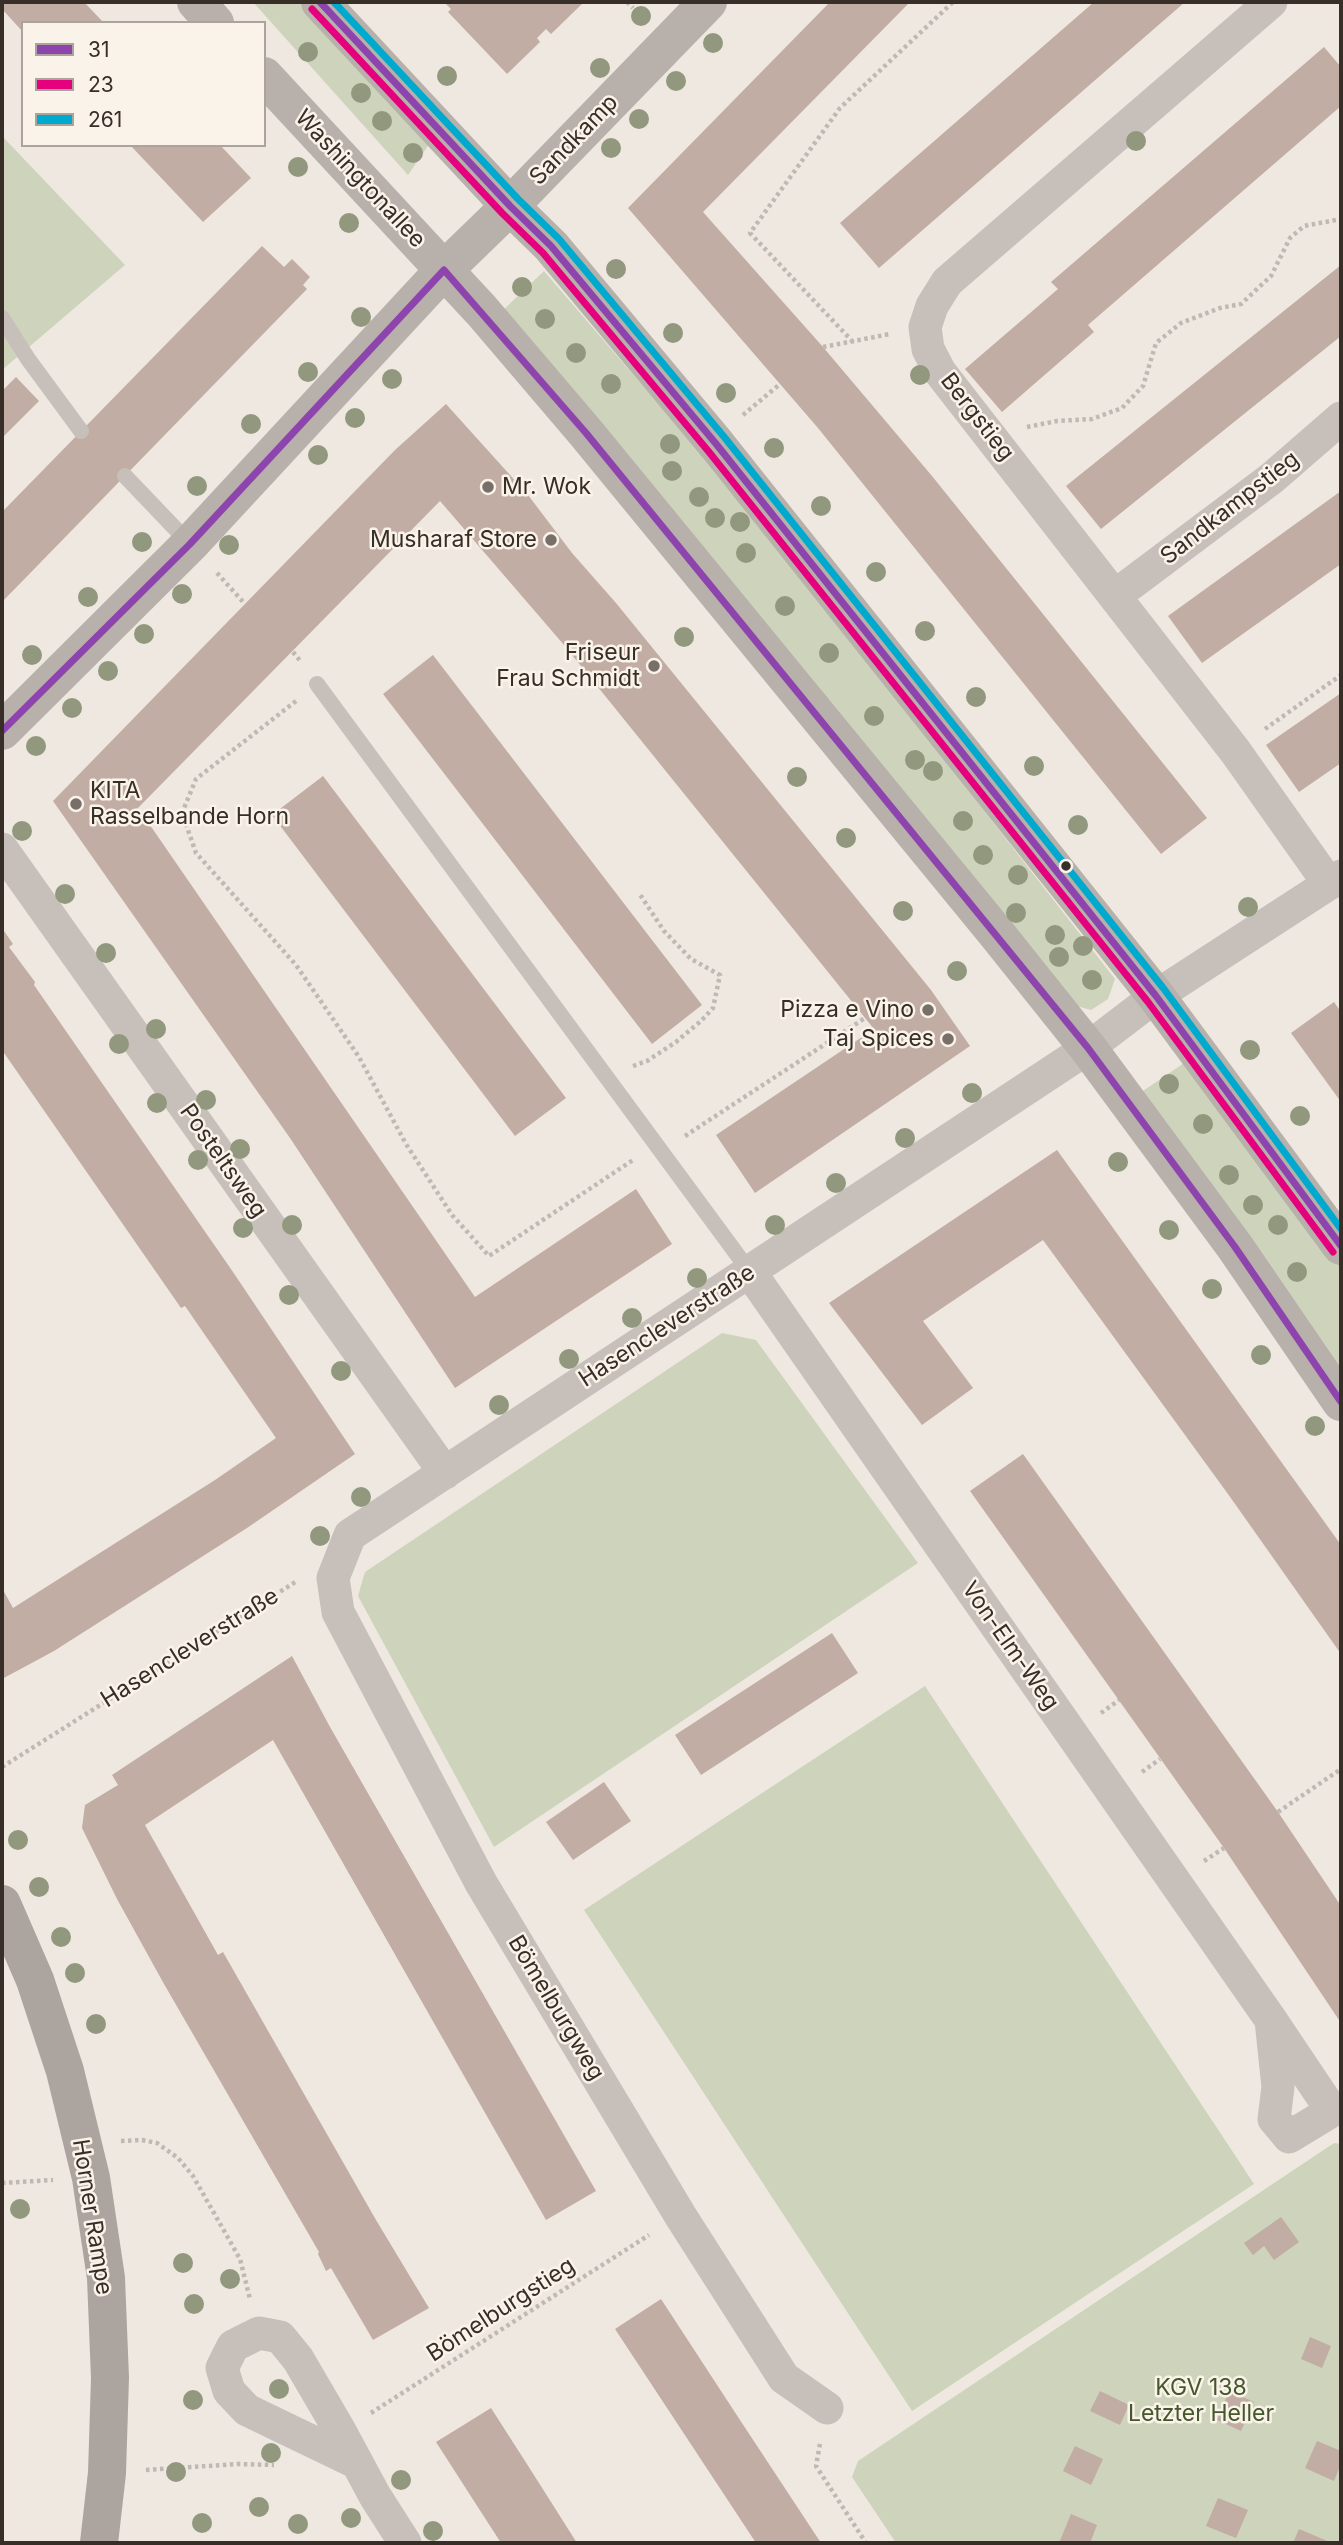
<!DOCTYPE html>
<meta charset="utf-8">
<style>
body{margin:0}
#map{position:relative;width:1343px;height:2545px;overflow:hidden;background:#eee8e1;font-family:Inter,sans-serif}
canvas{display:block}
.frame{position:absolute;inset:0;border:4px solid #382e28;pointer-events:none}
.legend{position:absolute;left:21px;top:21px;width:245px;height:126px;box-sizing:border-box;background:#faf3e9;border:2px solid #aca49c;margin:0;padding:9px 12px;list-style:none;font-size:21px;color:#382e28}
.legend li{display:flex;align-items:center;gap:14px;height:35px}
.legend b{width:35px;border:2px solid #aca49c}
</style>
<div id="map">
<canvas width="1343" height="2545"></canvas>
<div class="frame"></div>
<ul class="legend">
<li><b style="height:9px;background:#8e44ad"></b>31</li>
<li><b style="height:9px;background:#e5007d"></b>23</li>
<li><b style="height:9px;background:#00a9ce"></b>261</li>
</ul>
</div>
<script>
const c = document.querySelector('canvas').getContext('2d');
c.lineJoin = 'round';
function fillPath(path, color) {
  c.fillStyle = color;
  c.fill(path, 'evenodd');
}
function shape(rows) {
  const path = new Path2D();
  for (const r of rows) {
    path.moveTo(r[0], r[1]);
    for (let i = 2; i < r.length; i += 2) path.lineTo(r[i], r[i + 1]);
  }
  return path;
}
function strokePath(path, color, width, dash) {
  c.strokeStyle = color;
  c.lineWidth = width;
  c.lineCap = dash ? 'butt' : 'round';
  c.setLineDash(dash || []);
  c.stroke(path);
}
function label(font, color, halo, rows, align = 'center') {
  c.font = font + ' Inter,sans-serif';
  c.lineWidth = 5;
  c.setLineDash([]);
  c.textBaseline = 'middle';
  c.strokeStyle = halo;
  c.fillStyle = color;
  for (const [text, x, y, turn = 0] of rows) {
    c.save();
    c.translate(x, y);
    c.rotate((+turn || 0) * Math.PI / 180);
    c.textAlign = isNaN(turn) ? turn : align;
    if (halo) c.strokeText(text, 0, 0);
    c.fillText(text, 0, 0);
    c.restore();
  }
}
fillPath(shape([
 [253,2,302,2,432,140,408,175],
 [2,136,125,265,2,370],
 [544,271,753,514,1115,979,1108,999,1091,1010,1073,1005,499,314],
 [1187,1061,1341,1264,1341,1386,1140,1093],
 [722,1333,756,1340,918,1563,494,1847,358,1596,365,1572],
 [925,1686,1254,2184,912,2411,584,1910],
 [1334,2143,1341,2144,1341,2543,896,2543,852,2477,858,2461]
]), '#ced3bb');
fillPath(shape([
 [2,2,84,2,104,23,23,23,23,32,2,9],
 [444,2,584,2,551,34,546,29,537,38,540,42,507,74,448,12,451,9],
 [830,2,910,2,703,212,823,347,932,476,1207,818,1161,854,818,428,628,208],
 [1094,2,1185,2,879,268,840,223],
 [1324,47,1341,67,1341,106,1088,325,1094,332,1002,412,965,369,1058,289,1051,282],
 [130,145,220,145,251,178,203,222],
 [262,246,284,267,292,259,310,277,303,285,307,289,2,602,2,512],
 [1341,265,1341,336,1101,529,1066,486],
 [16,377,39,401,2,438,2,391],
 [446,404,528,495,572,553,616,603,931,990,970,1046,755,1193,716,1135,874,1029,564,645,440,501,136,810,152,828,475,1297,636,1189,672,1244,455,1388,290,1138,53,801,395,450],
 [1341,491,1341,564,1202,663,1168,616],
 [433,655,702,1005,652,1044,383,694],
 [1341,693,1341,763,1299,792,1266,745],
 [323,776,566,1098,515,1136,272,815],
 [2,928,13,944,9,947,35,982,34,985,233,1272,355,1454,247,1528,54,1651,2,1679,2,1588,13,1608,215,1480,276,1438,185,1306,181,1308,2,1050],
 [1334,1002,1341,1012,1341,1102,1291,1033],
 [1057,1150,1341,1545,1341,1654,1228,1494,1043,1240,923,1321,973,1388,922,1425,829,1303],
 [1023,1454,1278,1812,1341,1906,1341,2023,1224,1848,970,1491],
 [832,1633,858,1673,701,1775,675,1735],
 [292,1656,330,1727,596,2191,546,2220,273,1740,145,1825,218,1955,223,1952,376,2220,429,2308,373,2340,331,2268,326,2271,318,2254,319,2252,164,1984,117,1899,82,1828,85,1805,118,1785,112,1775],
 [604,1782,631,1821,573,1860,546,1822],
 [1281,2217,1299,2242,1274,2260,1264,2246,1253,2255,1244,2243],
 [661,2299,738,2417,821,2543,756,2543,615,2329],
 [1310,2337,1331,2346,1322,2368,1301,2359],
 [1100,2391,1129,2405,1120,2425,1090,2411],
 [1229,2391,1254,2402,1241,2431,1217,2420],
 [491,2408,532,2472,577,2543,501,2543,436,2442],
 [1317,2441,1341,2451,1341,2464,1334,2481,1305,2468],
 [1075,2446,1103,2459,1091,2485,1063,2471],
 [1218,2498,1248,2510,1236,2538,1206,2526],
 [1071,2514,1097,2525,1090,2543,1059,2543],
 [1299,2529,1332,2543,1293,2543]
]), '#c1ada3');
strokePath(shape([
 [627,2,633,8],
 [853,342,750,233,840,108,953,2],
 [823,347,890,334],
 [743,415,780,384],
 [1027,427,1057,421,1092,419,1122,408,1143,386,1156,343,1181,323,1220,308,1241,304,1271,276,1290,238,1304,226,1341,219],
 [217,573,245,604],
 [293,652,301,662],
 [296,701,196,779,182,813,196,853,296,965,359,1057,406,1144,452,1215,489,1256,633,1160],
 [1265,729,1341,675],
 [633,1066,647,1061,676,1042,701,1021,713,1008,720,975,691,959,664,931,639,893],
 [685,1136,865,1018],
 [1101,1713,1119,1700],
 [2,1767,297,1581],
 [1142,1772,1160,1759],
 [1278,1812,1341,1769],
 [1204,1861,1224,1848],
 [121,2141,142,2140,157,2143,178,2158,193,2176,240,2259,250,2299],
 [2,2183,53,2180],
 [371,2413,649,2235],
 [820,2444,816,2466,866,2543],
 [146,2470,238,2464,274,2465]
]), '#bfb9b3', 4.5, [3.5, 3.5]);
strokePath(shape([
 [2,318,28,359,81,431],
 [125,476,190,544],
 [317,684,750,1272]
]), '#c7c0ba', 16);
strokePath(shape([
 [1271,2,947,282,932,306,925,327,928,349,940,372,1235,751,1329,884],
 [1116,595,1272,478,1341,418],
 [2,849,445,1473],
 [750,1272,1271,2020,1278,2087,1274,2119,1289,2137,1332,2111,1271,2020],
 [827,2408,784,2378,680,2215,481,1883,338,1612,333,1578,350,1535,1088,1048,1156,996,1341,876],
 [357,2463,247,2410,229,2391,222,2368,233,2346,259,2333,280,2337,298,2359,340,2431,375,2496,405,2543]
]), '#c7c0ba', 33);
strokePath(shape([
 [196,2,215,23],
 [320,2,510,206,551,246,717,445,1156,996,1341,1246],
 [264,76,482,311,586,433,996,933,1088,1048,1235,1247,1341,1402],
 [2,731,190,544,444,270,510,206,708,2]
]), '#b7b0ab', 38);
strokePath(shape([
 [2,1904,35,1980,65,2071,91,2178,106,2278,110,2378,107,2473,99,2543]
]), '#aca59f', 38);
strokePath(shape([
 [320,2,510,206,551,246,717,445,1156,996,1341,1246],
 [2,731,190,544,444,270,586,433,1088,1048,1235,1247,1341,1402]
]), '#8e44ad', 7);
strokePath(shape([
 [312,9,502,213,543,253,709,452,1148,1002,1333,1252]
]), '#e5007d', 7);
strokePath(shape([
 [334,2,518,199,559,239,725,438,1164,989,1341,1229]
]), '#00a9ce', 7);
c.fillStyle = '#91987d';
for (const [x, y] of [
 [641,16],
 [713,43],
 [308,52],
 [600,68],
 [447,76],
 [676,81],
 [361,93],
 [639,119],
 [382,121],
 [1136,141],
 [611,148],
 [413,153],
 [298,167],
 [349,223],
 [616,269],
 [522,287],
 [361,317],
 [545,319],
 [673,333],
 [576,353],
 [308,372],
 [920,375],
 [392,379],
 [611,384],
 [726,393],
 [355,418],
 [251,424],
 [670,444],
 [774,448],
 [318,455],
 [672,471],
 [197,486],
 [699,497],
 [821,506],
 [715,518],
 [740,522],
 [142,542],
 [229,545],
 [746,553],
 [876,572],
 [182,594],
 [88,597],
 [785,606],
 [925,631],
 [144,634],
 [684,637],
 [829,653],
 [32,655],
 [108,671],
 [976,697],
 [72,708],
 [874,716],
 [36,746],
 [915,760],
 [1034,766],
 [933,771],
 [797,777],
 [963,821],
 [1078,825],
 [22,831],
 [846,838],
 [983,855],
 [1018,875],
 [65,894],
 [1248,907],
 [903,911],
 [1016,913],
 [1055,935],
 [1083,946],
 [106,953],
 [1059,957],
 [957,971],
 [1092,980],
 [156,1029],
 [119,1044],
 [1250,1050],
 [1169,1084],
 [972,1093],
 [206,1100],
 [157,1103],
 [1300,1116],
 [1203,1124],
 [905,1138],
 [240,1149],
 [198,1160],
 [1118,1162],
 [1229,1175],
 [836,1183],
 [1253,1205],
 [292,1225],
 [775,1225],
 [1278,1225],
 [243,1228],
 [1169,1230],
 [1297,1272],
 [697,1278],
 [1212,1289],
 [289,1295],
 [632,1318],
 [1261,1355],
 [569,1359],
 [341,1371],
 [499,1405],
 [1315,1426],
 [361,1497],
 [320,1536],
 [18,1840],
 [39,1887],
 [61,1937],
 [75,1973],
 [96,2024],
 [20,2209],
 [183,2263],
 [230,2279],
 [194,2304],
 [279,2389],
 [193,2400],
 [271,2453],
 [176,2472],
 [401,2480],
 [259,2507],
 [351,2518],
 [202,2523],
 [298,2524],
 [433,2531]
]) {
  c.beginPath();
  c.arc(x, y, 10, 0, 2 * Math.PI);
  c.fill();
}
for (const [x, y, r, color] of [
 [488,487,7,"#786f69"],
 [551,540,7,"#786f69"],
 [654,666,7,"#786f69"],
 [76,804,7,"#786f69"],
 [1066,866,6,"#382e28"],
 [928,1010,7,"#786f69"],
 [948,1039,7,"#786f69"]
]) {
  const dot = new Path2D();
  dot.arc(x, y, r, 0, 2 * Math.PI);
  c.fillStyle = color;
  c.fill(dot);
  strokePath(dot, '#faf3e9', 2.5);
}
label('23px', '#382e28', '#faf3e9', [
 ["Sandkamp",574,140,-46],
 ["Washingtonallee",360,179,47],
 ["Bergstieg",977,417,52],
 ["Sandkampstieg",1230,508,-38],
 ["Posteltsweg",223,1161,55],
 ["Hasencleverstraße",667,1326,-33],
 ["Von-Elm-Weg",1010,1646,55],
 ["Hasencleverstraße",190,1648,-32],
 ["Bömelburgweg",556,2008,59],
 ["Horner Rampe",92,2217,81],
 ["Bömelburgstieg",501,2310,-33]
]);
label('23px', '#382e28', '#faf3e9', [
 ["Mr. Wok",502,487,"left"],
 ["Musharaf Store",537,540],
 ["Friseur",640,653],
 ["Frau Schmidt",640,679],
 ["KITA",90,791,"left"],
 ["Rasselbande Horn",90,817,"left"],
 ["Pizza e Vino",914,1010],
 ["Taj Spices",934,1039]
], 'right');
label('23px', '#45572c', '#faf3e9', [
 ["KGV 138",1201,2388],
 ["Letzter Heller",1201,2414]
]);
</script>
